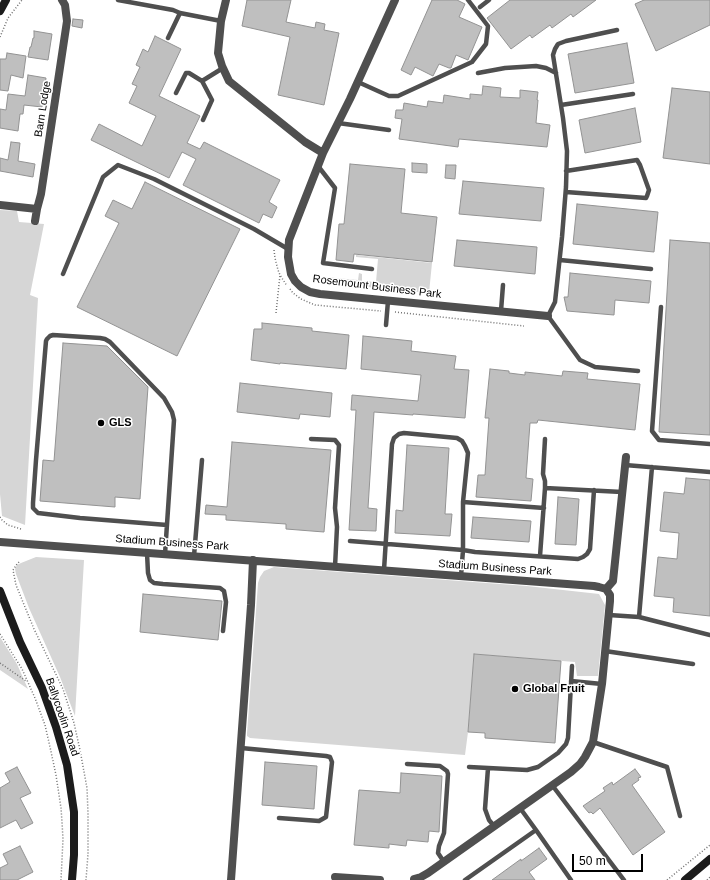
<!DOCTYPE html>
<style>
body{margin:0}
#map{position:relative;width:710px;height:880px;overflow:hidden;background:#fff;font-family:Helvetica,sans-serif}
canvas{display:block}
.scale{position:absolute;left:572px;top:854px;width:71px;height:18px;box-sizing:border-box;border:2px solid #000;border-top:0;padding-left:5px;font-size:12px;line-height:14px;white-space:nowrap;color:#000;-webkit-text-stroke:3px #fff;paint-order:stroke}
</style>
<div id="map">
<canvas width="710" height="880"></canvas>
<div class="scale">50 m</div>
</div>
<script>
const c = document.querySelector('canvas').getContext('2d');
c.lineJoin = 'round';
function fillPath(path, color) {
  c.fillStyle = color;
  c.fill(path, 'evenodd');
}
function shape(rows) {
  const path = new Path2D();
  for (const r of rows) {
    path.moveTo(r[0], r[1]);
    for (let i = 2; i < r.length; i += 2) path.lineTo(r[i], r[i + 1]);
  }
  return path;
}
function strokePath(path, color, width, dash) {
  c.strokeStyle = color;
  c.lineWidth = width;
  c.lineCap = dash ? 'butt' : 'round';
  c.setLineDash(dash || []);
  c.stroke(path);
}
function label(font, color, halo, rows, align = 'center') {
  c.font = font + ' Helvetica,sans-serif';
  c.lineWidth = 3;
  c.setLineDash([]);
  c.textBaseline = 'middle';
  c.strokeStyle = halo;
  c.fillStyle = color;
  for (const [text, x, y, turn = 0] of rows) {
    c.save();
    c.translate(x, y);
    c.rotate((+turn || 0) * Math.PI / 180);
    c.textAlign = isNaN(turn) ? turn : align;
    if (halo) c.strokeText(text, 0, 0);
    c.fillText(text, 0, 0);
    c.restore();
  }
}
fillPath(shape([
 [0,210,17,211,19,222,44,224,30,295,38,298,25,525,2,516,0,494],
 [356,255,432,263,429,293,324,283,325,277,358,280,359,273,362,274,362,281,376,282,378,259,356,257],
 [36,557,84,560,75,716,60,677,29,608,16,574,15,569,17,565,21,563],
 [274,567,527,586,599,594,605,605,598,676,577,676,575,662,474,654,468,732,465,755,250,738,247,736,247,733,258,583,260,577,264,571],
 [0,637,17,664,28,689,0,670]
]), '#d6d6d6');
const building = shape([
 [247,0,291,0,286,22,315,28,316,22,325,24,324,30,339,33,324,105,278,95,290,37,242,26,247,0],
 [432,0,457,0,465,4,459,17,482,27,468,60,456,55,451,68,449,68,439,64,433,76,415,67,411,75,401,70,432,0],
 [510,0,596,0,573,17,571,14,552,28,550,25,532,38,530,35,511,49,487,18,510,0],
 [644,0,710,0,710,25,656,51,635,4,644,0],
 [73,19,83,20,82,28,72,26,73,19],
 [34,31,52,34,48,60,28,57,30,47,31,47,33,38,34,38,34,31],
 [155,36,181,49,159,96,200,116,187,143,200,149,204,142,280,180,269,202,277,207,272,218,263,214,259,223,183,185,196,159,182,152,169,178,91,140,99,124,142,146,156,116,129,103,137,86,132,84,140,67,136,65,143,49,148,52,155,36],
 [627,43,634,83,575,93,568,54,627,43],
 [7,53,26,56,23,78,11,75,8,91,0,90,0,59,6,59,7,53],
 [28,75,46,78,42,107,24,105,23,114,20,114,18,131,0,128,0,109,6,110,8,94,25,96,28,75],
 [483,86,501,88,500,97,520,98,520,90,538,92,537,100,538,100,536,123,550,125,547,147,459,139,458,147,399,139,402,119,395,118,396,110,403,110,404,103,427,107,428,101,443,103,444,95,470,99,470,94,482,95,483,86],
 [672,88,710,92,710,164,663,158,672,88],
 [635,108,641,142,585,153,579,120,635,108],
 [11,142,20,143,18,161,35,164,33,177,0,171,0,158,8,160,11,142],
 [412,163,427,164,427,173,412,172,412,163],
 [350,164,405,169,401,213,437,217,432,262,354,254,353,262,336,260,339,224,344,224,350,164],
 [446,165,456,165,455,179,445,178,446,165],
 [463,181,544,188,541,221,459,214,463,181],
 [145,182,240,229,177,356,77,307,119,223,105,216,113,200,132,209,145,182],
 [577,204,658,212,654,252,573,244,577,204],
 [457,240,537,247,535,274,454,266,457,240],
 [670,240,710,243,710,435,659,432,670,240],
 [570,273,651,281,649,303,615,300,614,315,567,311,564,297,568,297,570,273],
 [262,323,312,328,312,331,349,335,346,369,280,363,280,364,251,360,254,329,262,329,262,323],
 [363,336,412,341,411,351,456,356,454,369,469,370,465,418,413,414,413,415,374,412,368,508,377,509,376,531,349,530,356,410,351,410,352,395,418,401,421,375,361,369,363,336],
 [63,343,107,346,148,387,140,499,115,497,115,507,40,501,43,460,54,461,63,343],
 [490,369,509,371,509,373,525,375,525,372,562,376,563,371,588,373,587,379,640,384,635,430,538,420,537,423,530,423,526,478,533,479,531,501,476,497,478,475,485,475,489,418,485,418,490,369],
 [240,383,332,393,330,417,300,414,299,419,237,412,240,383],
 [232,442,331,450,324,532,286,529,286,524,226,520,226,515,205,514,206,505,227,507,232,442],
 [407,445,449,448,445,514,452,514,450,536,395,533,396,510,403,511,407,445],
 [686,478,710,480,710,616,673,612,674,598,654,596,658,557,677,559,679,533,660,531,664,492,684,494,686,478],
 [558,497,579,499,576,545,555,544,558,497],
 [473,517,531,521,529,542,471,538,473,517],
 [143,594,222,601,218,640,140,632,143,594],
 [474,654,561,661,555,743,485,738,485,733,468,732,474,654],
 [265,762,317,766,314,809,262,805,265,762],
 [17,767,31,793,20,798,33,823,21,829,16,820,0,828,0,788,10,782,5,773,17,767],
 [635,769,641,777,638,778,639,780,632,785,665,832,633,855,600,808,593,814,591,812,589,813,583,806,605,791,603,788,612,782,613,785,635,769],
 [401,773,442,776,439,832,429,831,428,842,407,840,406,846,389,844,389,848,354,845,359,790,400,793,401,773],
 [20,846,33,872,17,880,0,880,0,868,8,864,3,854,20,846],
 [539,848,547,859,529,872,535,880,492,880,521,859,521,861,539,848]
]);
fillPath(building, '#bfbfbf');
strokePath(building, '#939393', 1);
strokePath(shape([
 [0,37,8,18,22,0],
 [274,250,275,258,278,270,280,275,287,286],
 [290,289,293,293,301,299,315,305,381,311],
 [395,312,524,326],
 [276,313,280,275],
 [0,517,2,520,8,525,21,529],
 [19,562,17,564,13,570,16,585,34,629,63,689,74,723,80,750,87,788,88,813,88,854,86,880],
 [0,634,22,669,35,698,45,725,50,747,56,775,61,808,62,822,63,839,61,880],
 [0,663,26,681],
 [667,880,710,845],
 [707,880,710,877]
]), '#717171', 1.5, [1, 2]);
strokePath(shape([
 [118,0,173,10,180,13,221,21],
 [480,7,489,0],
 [617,30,566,41,558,44,555,49,553,55,563,118,567,151,566,187,562,237,555,302,548,316,580,360,595,367,638,371],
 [168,38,180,13],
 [478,73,505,68,536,66,546,68,556,73],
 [358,82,389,96,398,96,472,62,486,44,488,26,468,0],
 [176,93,186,73,189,73,202,81],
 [561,105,633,94],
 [203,120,212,100,202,81,223,68],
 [338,123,389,130],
 [318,166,335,188,323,263,372,269],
 [566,192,646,198,647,196,649,190,640,165,637,160,566,171],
 [560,260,651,269],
 [63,274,103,177,118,165,154,179,254,229,288,249],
 [661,307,652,431,659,440,710,444],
 [501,311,503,285],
 [386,325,388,301],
 [311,439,335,440,339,445,335,508,337,527,335,567],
 [625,465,710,472],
 [545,488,622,492],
 [463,502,544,508],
 [350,541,463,550,475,552,578,559,583,557,587,554,590,549,594,490],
 [147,553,148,573,150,580,154,583,163,584,220,588,224,591,226,602,223,631],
 [165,554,174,420,172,412,164,398,110,342,105,339,100,338,53,335,50,336,47,339,46,341,36,460,33,503,33,508,38,513,80,518,167,525],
 [194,556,202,460],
 [540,556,545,488,545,481,543,474,545,439],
 [384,570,392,444,394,438,399,434,404,433,457,438,462,441,465,446,468,453,463,502,463,550,461,576],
 [609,615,639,617,710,635],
 [639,617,652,467],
 [605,651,693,664],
 [571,681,602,684],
 [593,742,667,767,680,816],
 [241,748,326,756,330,757,332,762,326,817,319,821,279,818],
 [407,764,440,766,447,771,448,774,444,833,439,846,438,853,444,862],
 [469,767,527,770,538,767,558,753,566,744,568,738,572,666],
 [488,768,485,809,489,820,494,826],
 [552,785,624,880],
 [536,830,571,880],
 [465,880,536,830,520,808]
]), '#4f4f4f', 4.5);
strokePath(shape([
 [226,0,221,21,218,53,222,66,229,81,305,142,323,153],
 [395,0,350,99,323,153,289,240,288,257,291,274,295,281,301,287,310,292,320,294,548,316],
 [0,205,37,209],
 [35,221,37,209,41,194,67,21,65,5,62,0],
 [0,542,594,586,599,587,606,589,610,595,610,601,602,684,593,742,585,757,580,764,571,772,428,873,421,877,414,879,414,880],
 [606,589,613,581,626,457],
 [335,877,380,880],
 [231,880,251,605,253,560]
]), '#4f4f4f', 8);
strokePath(shape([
 [0,11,6,0],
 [0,591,20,642,42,688,56,727,67,765,74,812,74,855,72,880],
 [685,880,710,859]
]), '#1c1c1c', 8);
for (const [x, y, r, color] of [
 [101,423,4,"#000"],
 [515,689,4,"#000"]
]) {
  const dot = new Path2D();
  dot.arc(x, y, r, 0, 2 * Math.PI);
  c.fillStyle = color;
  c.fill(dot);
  strokePath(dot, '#fff', 1.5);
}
label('11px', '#000', '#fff', [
 ["Barn Lodge",43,109,-81],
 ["Rosemount Business Park",377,287,7],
 ["Stadium Business Park",172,543,4],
 ["Stadium Business Park",495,568,4],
 ["Ballycoolin Road",62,717,71]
]);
label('bold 11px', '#000', '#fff', [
 ["GLS",109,423],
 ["Global Fruit",523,689]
], 'left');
</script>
